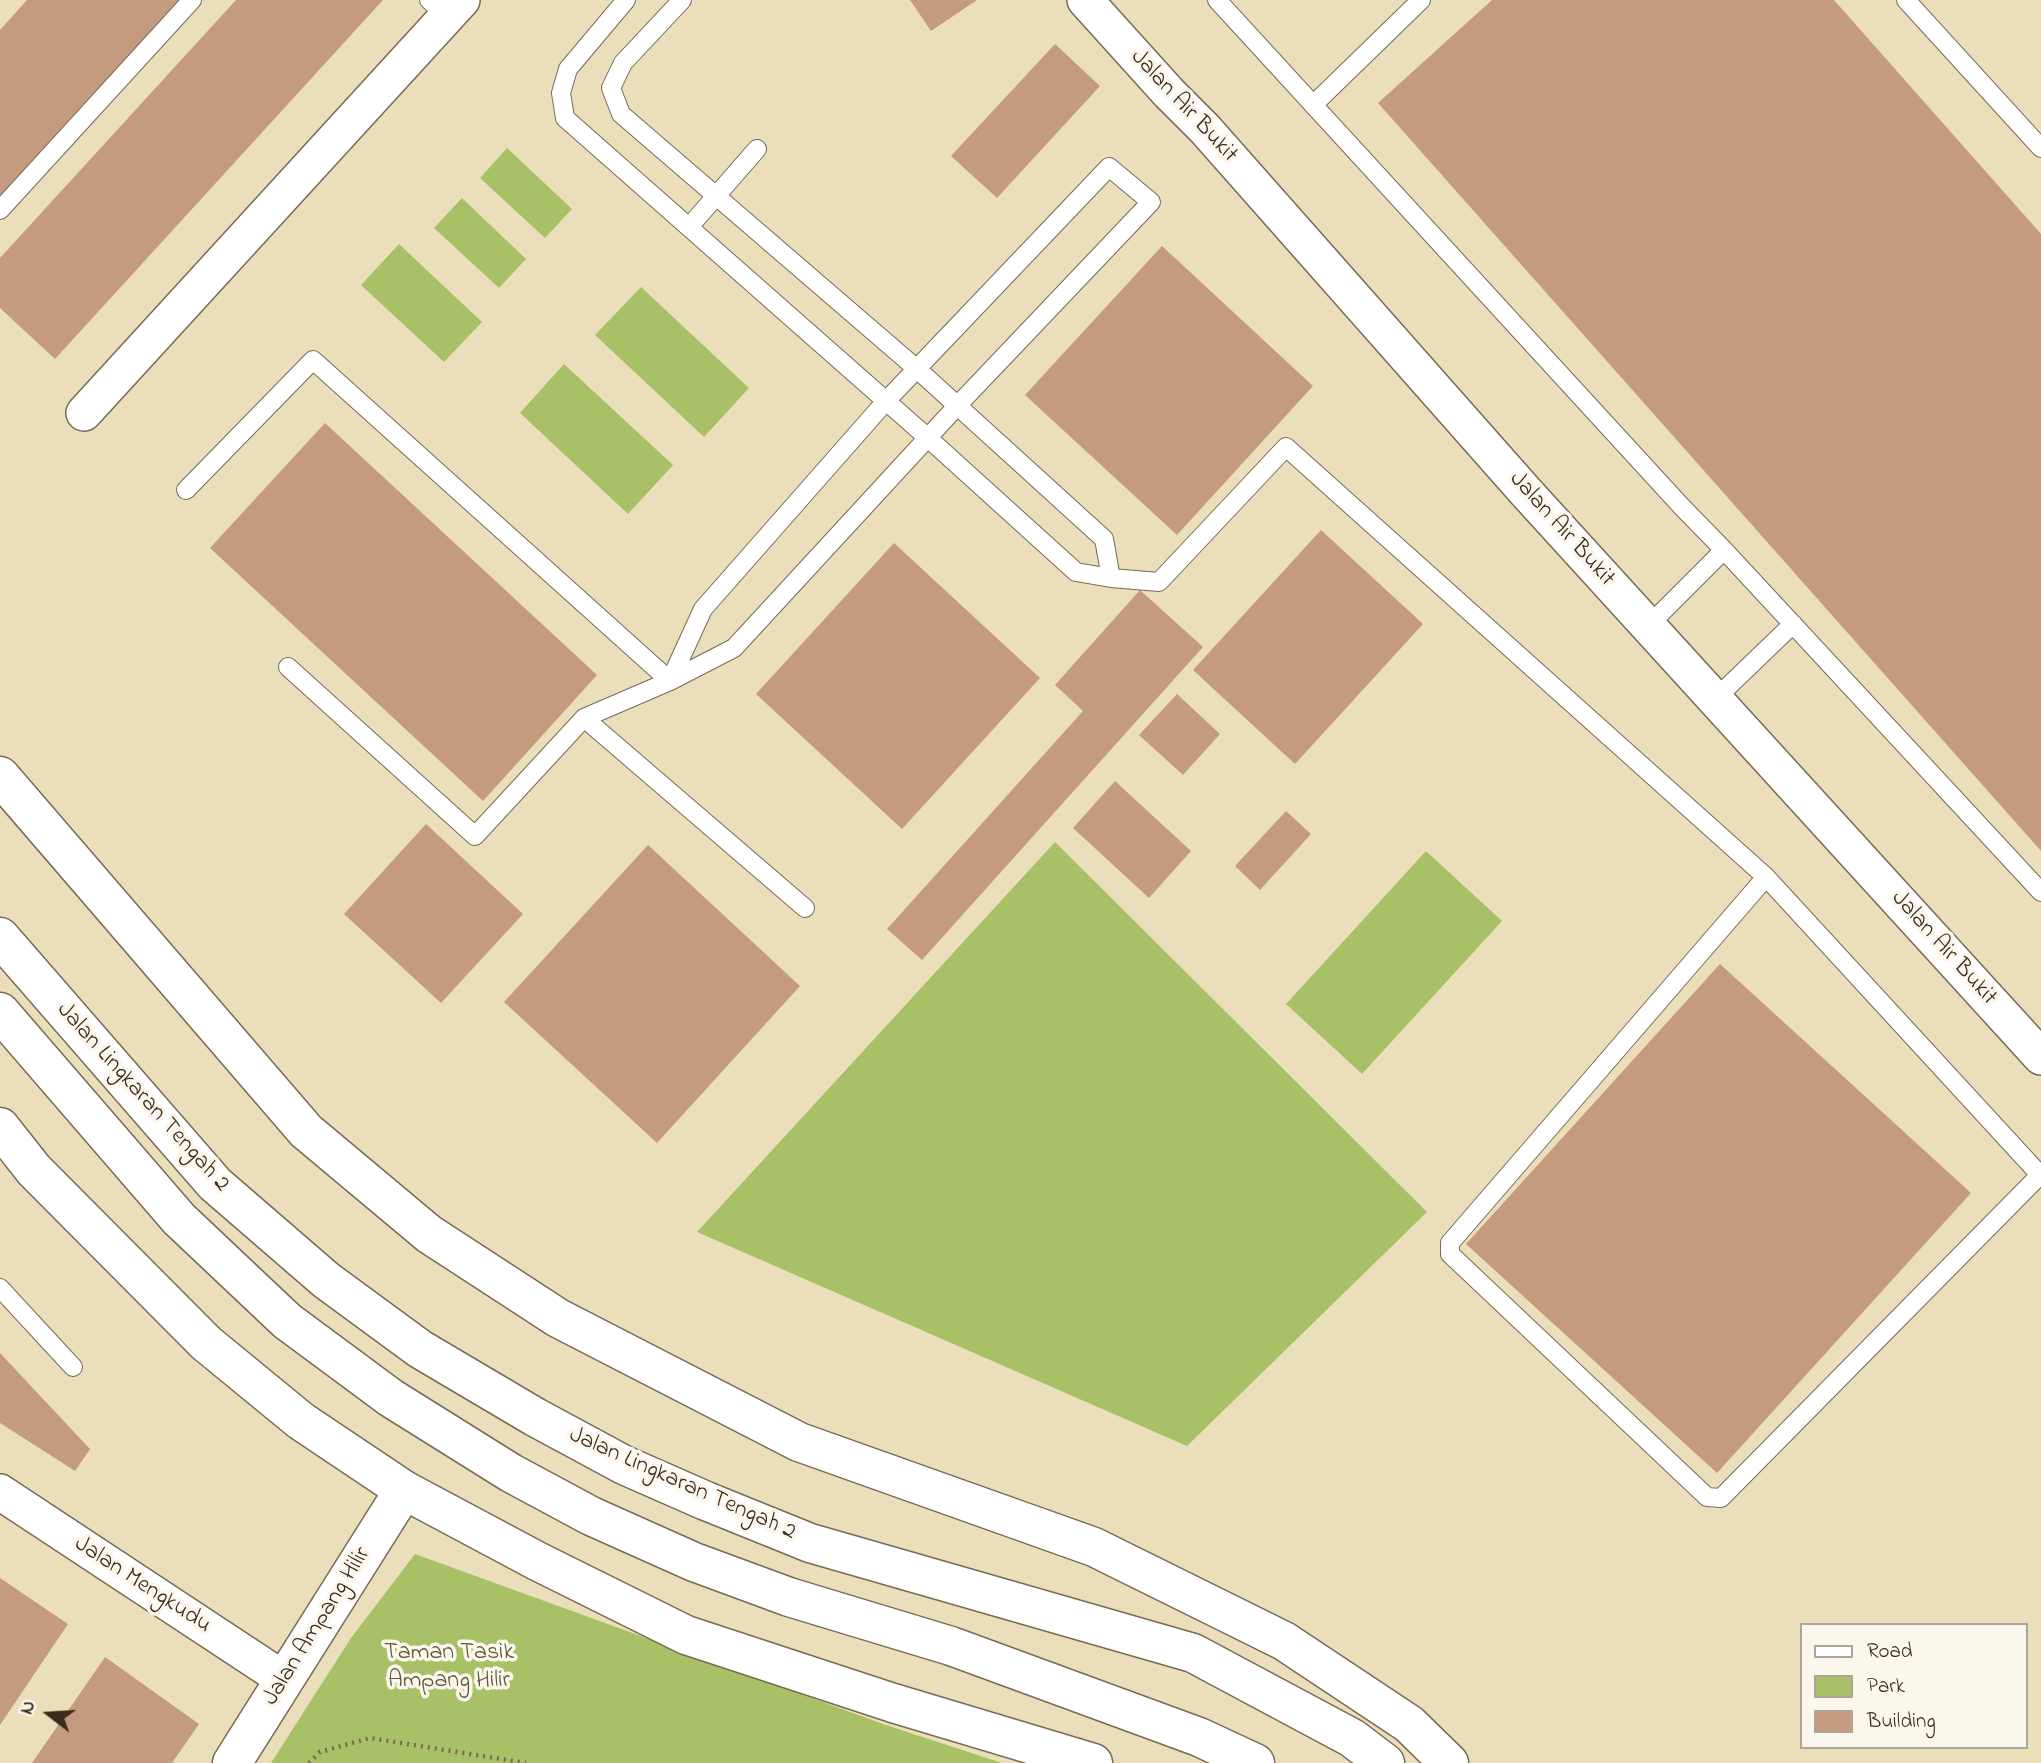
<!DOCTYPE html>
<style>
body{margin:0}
#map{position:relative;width:2041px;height:1763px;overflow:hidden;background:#ebdfbb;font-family:"Indie Flower",sans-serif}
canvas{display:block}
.legend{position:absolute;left:1800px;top:1623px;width:228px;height:126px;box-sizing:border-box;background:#fbf7ec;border:2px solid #aea59a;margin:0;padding:9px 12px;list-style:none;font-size:21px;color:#3b2a1e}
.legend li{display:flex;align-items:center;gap:14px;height:35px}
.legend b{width:35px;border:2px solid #aea59a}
.north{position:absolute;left:14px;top:1679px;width:70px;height:70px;-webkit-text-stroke:5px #fbf7ec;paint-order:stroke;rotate:287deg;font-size:19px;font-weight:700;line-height:28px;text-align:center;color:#3b2a1e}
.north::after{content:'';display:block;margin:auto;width:24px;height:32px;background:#3b2a1e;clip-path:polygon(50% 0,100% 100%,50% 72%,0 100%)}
</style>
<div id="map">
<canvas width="2041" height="1763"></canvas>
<ul class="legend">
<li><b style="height:9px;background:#fff"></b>Road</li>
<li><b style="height:19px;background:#a9c166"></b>Park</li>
<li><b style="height:19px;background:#c49b7f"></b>Building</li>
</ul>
<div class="north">N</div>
</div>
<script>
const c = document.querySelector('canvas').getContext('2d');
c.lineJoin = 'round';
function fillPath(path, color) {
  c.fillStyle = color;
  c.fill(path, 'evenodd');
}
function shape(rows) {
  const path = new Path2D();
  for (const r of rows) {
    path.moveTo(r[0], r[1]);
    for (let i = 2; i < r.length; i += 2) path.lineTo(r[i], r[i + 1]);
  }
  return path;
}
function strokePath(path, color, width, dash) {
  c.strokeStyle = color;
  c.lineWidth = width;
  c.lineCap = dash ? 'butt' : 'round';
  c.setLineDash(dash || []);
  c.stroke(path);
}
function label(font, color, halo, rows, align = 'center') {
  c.font = font + ' "Indie Flower",sans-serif';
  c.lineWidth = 7;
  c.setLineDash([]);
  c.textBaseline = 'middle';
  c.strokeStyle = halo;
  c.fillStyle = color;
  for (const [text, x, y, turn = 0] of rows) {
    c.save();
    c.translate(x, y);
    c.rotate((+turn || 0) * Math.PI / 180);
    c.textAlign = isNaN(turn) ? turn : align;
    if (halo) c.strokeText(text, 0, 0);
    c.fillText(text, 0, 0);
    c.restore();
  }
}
fillPath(shape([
 [507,148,572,209,545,238,480,178],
 [462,198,526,259,499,288,434,228],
 [399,244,482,322,444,362,361,285],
 [641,287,749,388,704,437,595,335],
 [564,364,673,465,628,514,520,413],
 [1055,842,1427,1212,1187,1446,697,1232],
 [1426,851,1502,921,1362,1074,1286,1004],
 [415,1554,886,1725,1002,1763,271,1763,351,1638]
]), '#a9c166');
fillPath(shape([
 [27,0,183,0,0,200,0,30],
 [236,0,383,0,55,359,0,308,0,258],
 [910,0,977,0,931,31],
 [1492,0,1834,0,2041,234,2041,851,1378,103],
 [1055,44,1100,86,997,198,951,156],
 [1162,246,1313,386,1177,535,1025,395],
 [325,423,597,675,483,801,210,548],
 [1321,530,1423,624,1295,764,1193,670],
 [894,543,1040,678,902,829,756,694],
 [1140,590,1203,647,922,960,887,929,1083,711,1055,685],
 [1177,694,1220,734,1183,775,1139,735],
 [1115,781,1191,851,1149,898,1073,828],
 [1286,811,1311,834,1260,890,1235,866],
 [426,824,523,914,441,1003,344,914],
 [648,845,800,986,657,1143,504,1002],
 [1720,964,1971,1193,1717,1473,1466,1244],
 [0,1353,90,1449,75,1471,0,1423],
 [0,1578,68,1624,0,1725],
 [105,1657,199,1724,172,1763,32,1763]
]), '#c49b7f');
const service = shape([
 [429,0,447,17],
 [626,0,568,69,561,93,565,118,928,438,1076,572,1111,578,1104,539,917,369,621,114,611,88,623,63,682,0],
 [1217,0,1682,507,1724,550,2041,892],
 [1906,0,2041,148],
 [1313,105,1421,0],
 [0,210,192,0],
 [689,227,757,149],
 [186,490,313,360,670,681],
 [1111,578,1159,582,1286,447,1766,877,2041,1176],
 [1648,626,1724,550],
 [288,667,475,836,584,718,670,681,734,648,957,406,1151,202,1109,167,886,401,703,609,670,681],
 [1714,700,1793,624],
 [584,718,805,908],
 [1766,877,1450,1243,1450,1254,1707,1497,1721,1498,2040,1175],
 [0,1288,73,1367]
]);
const minor = shape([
 [1085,0,1169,93,1205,129,1525,491,2041,1057],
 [84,413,462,0],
 [0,1492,285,1680]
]);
const tertiary = shape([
 [232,1763,404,1490]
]);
const secondary = shape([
 [0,776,306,1131,429,1234,558,1318,799,1442,1094,1547,1284,1641,1409,1724,1449,1763],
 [0,1127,34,1170,206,1343,301,1421,404,1490,537,1561,686,1635,893,1703,1093,1763]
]);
const trunk = shape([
 [0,937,215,1184,326,1280,420,1349,535,1417,624,1465,706,1501,810,1543,1193,1653,1352,1738,1385,1763],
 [0,1012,179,1219,287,1321,391,1398,511,1473,591,1516,694,1562,789,1597,951,1646,1199,1737,1255,1763]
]);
strokePath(service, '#796955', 20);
strokePath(minor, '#796955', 38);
strokePath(tertiary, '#796955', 41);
strokePath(secondary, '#796955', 41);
strokePath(trunk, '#796955', 41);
strokePath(shape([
 [309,1763,320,1752,370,1738,526,1763]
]), '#796955', 4.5, [2, 5]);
strokePath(service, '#fff', 18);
strokePath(minor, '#fff', 35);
strokePath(tertiary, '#fff', 38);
strokePath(secondary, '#fff', 38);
strokePath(trunk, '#fff', 38);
label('24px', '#3b2a1e', '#fbf7ec', [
 ["Jalan Air Bukit",1183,107,47],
 ["Jalan Air Bukit",1561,530,48],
 ["Jalan Air Bukit",1943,949,48],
 ["Jalan Lingkaran Tengah 2",142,1098,48],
 ["Jalan Lingkaran Tengah 2",682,1485,24],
 ["Jalan Mengkudu",142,1586,33],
 ["Jalan Ampang Hilir",318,1627,-58]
]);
label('24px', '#5c5734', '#fbf7ec', [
 ["Taman Tasik",449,1654],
 ["Ampang Hilir",449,1682]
]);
</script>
